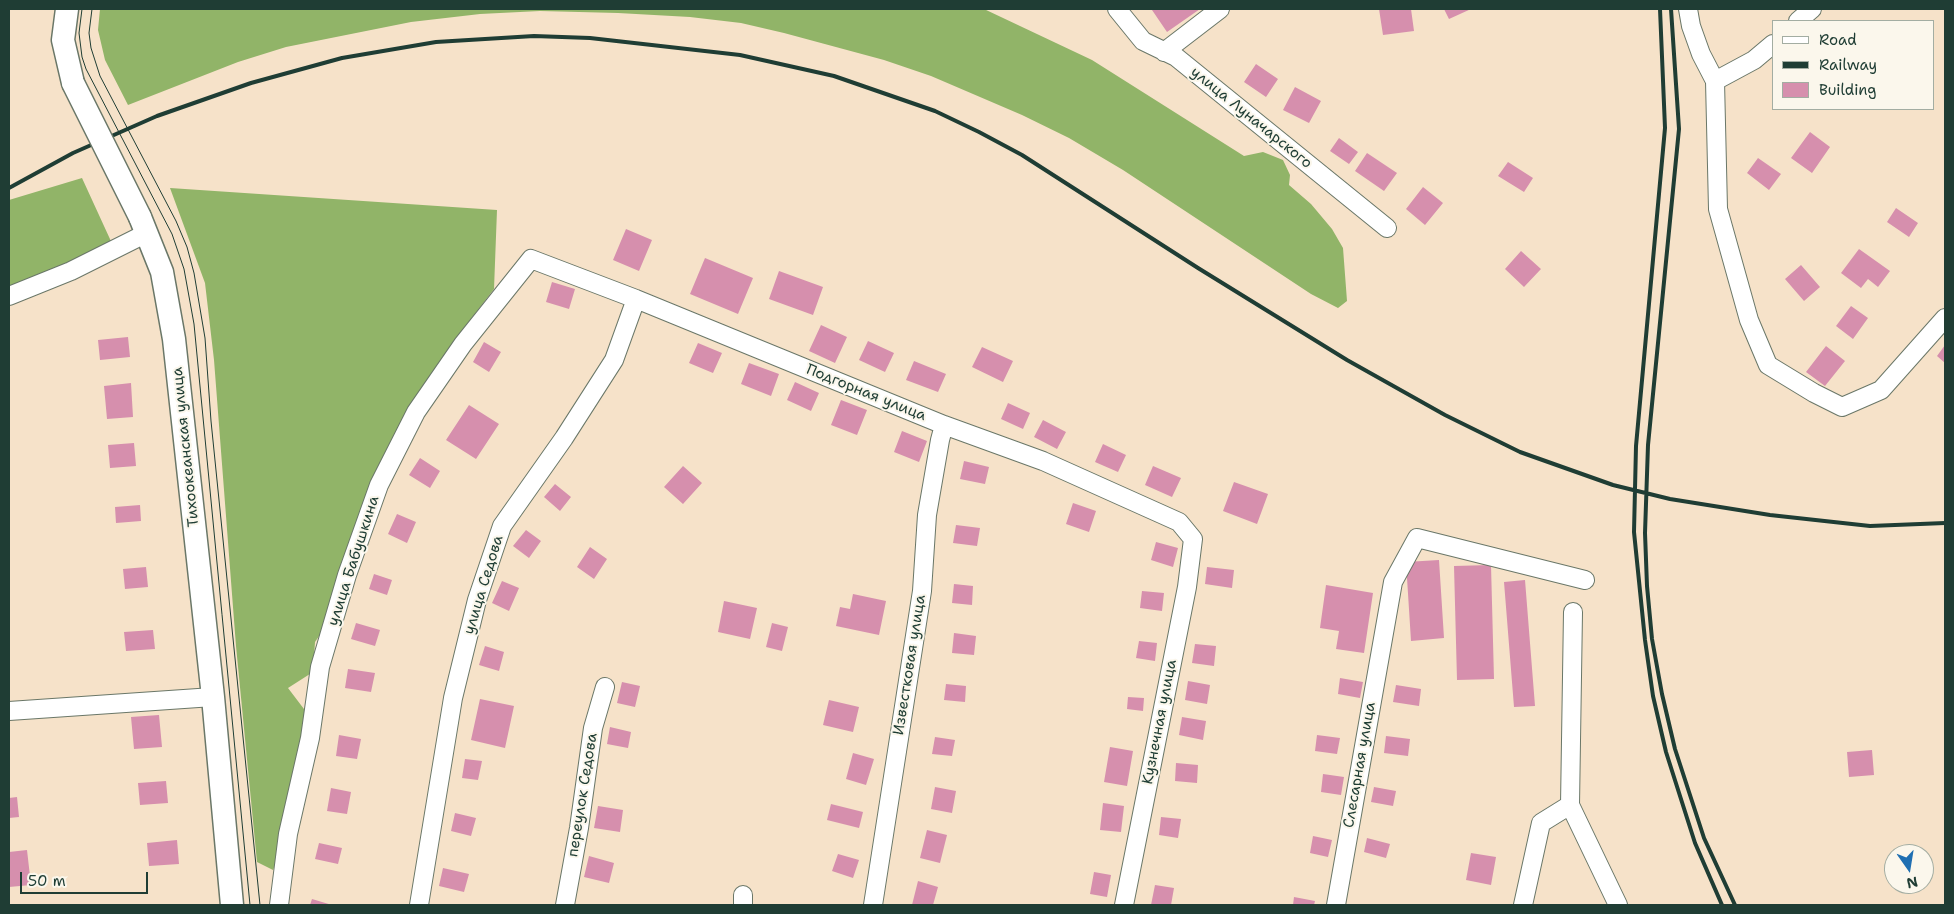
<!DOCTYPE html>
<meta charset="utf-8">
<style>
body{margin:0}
#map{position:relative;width:1954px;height:914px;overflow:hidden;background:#f6e2c9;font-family:"Shantell Sans",sans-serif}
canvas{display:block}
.frame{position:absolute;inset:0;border:10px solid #1f3d34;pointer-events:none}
.legend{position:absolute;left:1772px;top:20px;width:162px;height:90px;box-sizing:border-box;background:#fbf7ec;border:1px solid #a3ada2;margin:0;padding:6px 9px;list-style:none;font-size:15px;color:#1f3d34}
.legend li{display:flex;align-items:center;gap:10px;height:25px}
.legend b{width:25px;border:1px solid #a3ada2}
.north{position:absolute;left:1884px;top:844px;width:50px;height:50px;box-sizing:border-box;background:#fbf7ec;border:1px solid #a3ada2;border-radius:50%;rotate:167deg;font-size:14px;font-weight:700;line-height:20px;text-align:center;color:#1f3d34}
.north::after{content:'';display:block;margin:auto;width:18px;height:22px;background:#1f6fb2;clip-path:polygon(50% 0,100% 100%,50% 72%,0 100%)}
.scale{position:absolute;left:20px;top:872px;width:128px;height:22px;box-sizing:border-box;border:2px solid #1f3d34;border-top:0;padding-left:6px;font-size:15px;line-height:18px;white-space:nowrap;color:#1f3d34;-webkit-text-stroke:4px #fbf7ec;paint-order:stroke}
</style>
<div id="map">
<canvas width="1954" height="914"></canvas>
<div class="frame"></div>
<ul class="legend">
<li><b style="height:6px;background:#fff"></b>Road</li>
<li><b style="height:6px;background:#1f3d34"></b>Railway</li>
<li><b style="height:14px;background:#d68fad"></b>Building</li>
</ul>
<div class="north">N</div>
<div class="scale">50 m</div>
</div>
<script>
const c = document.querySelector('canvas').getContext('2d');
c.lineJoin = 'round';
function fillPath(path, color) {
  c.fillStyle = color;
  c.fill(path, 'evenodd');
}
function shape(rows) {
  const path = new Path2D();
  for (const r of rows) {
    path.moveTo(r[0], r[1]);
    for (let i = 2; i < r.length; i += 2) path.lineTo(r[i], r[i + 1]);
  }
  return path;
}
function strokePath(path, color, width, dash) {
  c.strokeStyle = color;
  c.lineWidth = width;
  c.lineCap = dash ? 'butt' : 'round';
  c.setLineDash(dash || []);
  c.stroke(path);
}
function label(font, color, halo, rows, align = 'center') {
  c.font = font + ' "Shantell Sans",sans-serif';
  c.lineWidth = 4;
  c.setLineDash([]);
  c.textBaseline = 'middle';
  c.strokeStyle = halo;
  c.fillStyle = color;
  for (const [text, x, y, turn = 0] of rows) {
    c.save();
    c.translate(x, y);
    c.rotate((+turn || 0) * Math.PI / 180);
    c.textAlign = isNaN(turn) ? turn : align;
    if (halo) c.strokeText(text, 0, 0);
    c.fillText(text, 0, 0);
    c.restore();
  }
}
fillPath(shape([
 [100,9,984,9,1092,60,1244,156,1263,152,1283,160,1290,175,1289,185,1311,204,1332,229,1343,248,1347,301,1338,308,1311,294,1123,170,1069,138,1022,115,931,76,884,60,784,33,741,23,690,17,618,13,540,11,480,14,411,22,286,47,238,62,128,105,105,60,98,30],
 [82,178,115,250,9,296,9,200],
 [170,188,497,210,494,289,457,337,412,405,328,623,315,642,313,672,288,688,307,713,285,838,273,870,257,862,236,646,214,360,205,283]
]), '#91b468');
fillPath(shape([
 [1154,9,1200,9,1167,32,1152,10],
 [1379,9,1411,9,1414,31,1383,35],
 [1444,9,1471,9,1449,19],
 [1256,64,1278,79,1266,97,1244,82],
 [1295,87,1321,101,1309,123,1283,110],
 [1810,132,1830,147,1812,173,1791,158],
 [1339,138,1358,152,1349,164,1330,151],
 [1367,153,1397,173,1384,191,1355,171],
 [1758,158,1781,174,1769,190,1747,173],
 [1508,162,1533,178,1524,192,1498,176],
 [1423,187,1443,203,1425,225,1406,209],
 [1896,208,1918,223,1909,237,1887,222],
 [626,229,652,240,639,271,613,260],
 [1859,249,1890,271,1878,287,1868,279,1861,288,1841,273],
 [1521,251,1541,269,1524,287,1505,269],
 [705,258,753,278,738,314,690,294],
 [1801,265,1820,287,1804,301,1785,279],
 [779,271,823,287,813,315,769,299],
 [552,282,575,289,569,309,546,302],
 [1851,306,1868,318,1853,339,1836,326],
 [821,325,847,337,835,363,809,351],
 [128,337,130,357,100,360,98,340],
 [868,341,894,353,885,372,859,360],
 [484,342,501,352,489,372,473,362],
 [698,343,722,353,713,373,689,363],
 [1945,345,1945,363,1937,356],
 [1826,346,1845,361,1825,386,1806,372],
 [982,347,1013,361,1003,382,972,367],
 [914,361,946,374,938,392,906,380],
 [749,363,779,374,771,396,741,384],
 [795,382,819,393,811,411,787,400],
 [131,383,133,417,107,419,104,386],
 [841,400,867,410,857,435,831,425],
 [1008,403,1030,413,1023,429,1001,419],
 [469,405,499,424,476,459,446,440],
 [1043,420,1066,432,1057,449,1034,437],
 [902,431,927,441,919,462,894,452],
 [134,443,136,466,110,468,108,445],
 [1103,444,1126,455,1118,472,1095,462],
 [420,458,440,471,430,488,409,475],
 [964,461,989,467,985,484,960,479],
 [683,466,702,483,683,504,664,487],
 [1153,466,1181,478,1172,497,1145,485],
 [1234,482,1268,494,1257,524,1223,511],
 [555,484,571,497,560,511,544,497],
 [1073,503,1096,511,1089,532,1066,524],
 [140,505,141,521,116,523,115,507],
 [397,514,416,522,407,543,388,534],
 [956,525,980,528,977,546,953,543],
 [526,530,541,541,529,558,513,546],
 [1156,542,1178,548,1173,567,1151,560],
 [590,547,607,559,594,579,577,567],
 [1439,560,1444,638,1411,641,1406,562],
 [1491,565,1494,679,1457,680,1454,566],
 [146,567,148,587,125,589,123,569],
 [1207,567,1234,570,1232,588,1205,584],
 [374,574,392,580,387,595,369,589],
 [1525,580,1535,706,1514,707,1504,582],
 [502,581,519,588,509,611,492,603],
 [954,584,973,586,972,605,952,603],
 [1326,585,1373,593,1364,653,1336,649,1339,631,1320,628],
 [1142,591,1164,593,1162,611,1140,608],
 [853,594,886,601,879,635,836,626,840,607,850,609],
 [724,601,757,608,750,639,718,632],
 [356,623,380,630,375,646,351,639],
 [772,623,788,627,782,651,766,647],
 [153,630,155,649,126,651,124,632],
 [954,633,976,636,974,655,952,653],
 [1139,641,1157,643,1155,661,1136,658],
 [1195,644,1216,646,1214,666,1192,663],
 [485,646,504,652,499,671,479,665],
 [348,669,375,673,371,692,345,688],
 [1340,678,1363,682,1360,698,1338,694],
 [1188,681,1210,685,1207,704,1185,700],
 [622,682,640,686,635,707,617,703],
 [946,684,966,686,965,702,944,700],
 [1396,685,1421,689,1419,706,1393,702],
 [1128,697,1144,698,1143,711,1127,709],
 [480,699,514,706,505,748,471,740],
 [829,700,859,707,853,732,823,725],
 [159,715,162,747,134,749,131,717],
 [1182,717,1206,721,1203,740,1179,735],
 [610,727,631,732,628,748,607,744],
 [339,735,361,739,357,759,336,756],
 [1317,735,1340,738,1337,754,1315,751],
 [1386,736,1410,739,1408,756,1384,753],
 [935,737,955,740,952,756,932,754],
 [1110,747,1133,751,1127,786,1104,782],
 [1872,750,1874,775,1849,777,1847,752],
 [853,753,874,759,866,785,846,779],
 [465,759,482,761,478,780,462,778],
 [1176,763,1198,765,1197,783,1175,781],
 [1323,774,1344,777,1341,795,1321,792],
 [166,781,168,803,140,805,138,783],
 [935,787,956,791,952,813,931,809],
 [1374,787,1396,791,1393,806,1371,802],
 [331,788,351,792,347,814,327,811],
 [17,797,19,817,9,818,9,798],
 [1103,803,1124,806,1121,832,1100,830],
 [831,804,863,812,859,828,827,820],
 [598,806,623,810,620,832,594,828],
 [455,813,476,818,471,836,451,831],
 [1161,817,1181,819,1178,838,1159,835],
 [927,830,947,835,940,863,920,858],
 [1313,836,1332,840,1328,857,1310,853],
 [1367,838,1390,844,1386,858,1364,852],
 [177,840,179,864,149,866,147,843],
 [319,843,342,848,338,864,315,859],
 [27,850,31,885,9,887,9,852],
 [1471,853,1496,857,1491,885,1466,880],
 [838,854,859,860,853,878,832,871],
 [589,856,614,863,609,883,584,877],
 [443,868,469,874,464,892,439,886],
 [1094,872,1111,875,1107,897,1090,894],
 [918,881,938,887,933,905,912,905],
 [1155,885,1174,888,1171,905,1151,905],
 [1294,897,1315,901,1314,905,1293,905],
 [312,899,332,905,310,905]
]), '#d68fad');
const minor = shape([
 [1117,9,1143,41,1176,57,1387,228],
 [1688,9,1691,26,1701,54,1715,81,1718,209,1749,320,1768,365,1814,393,1842,407,1881,390,1945,318],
 [1798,21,1812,9],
 [1164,52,1220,9],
 [1715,81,1754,60,1773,44],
 [9,296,71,271,147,233],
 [1573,612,1570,805,1618,905],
 [9,711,213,697],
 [279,905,288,834,310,738,320,667,347,575,379,485,416,412,463,344,531,259,636,299,944,425,1043,461,1179,522,1193,539,1187,587,1124,905],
 [419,905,453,698,477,600,502,526,564,438,614,360,636,299],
 [565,905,579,828,593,728,605,687],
 [743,905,743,895],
 [873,905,922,591,927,515,940,440,944,425],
 [1336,905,1393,582,1417,538,1585,580],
 [1523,905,1541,823,1570,805]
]);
const major = shape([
 [67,9,63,40,73,83],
 [140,217,162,272,174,339,213,697,232,905]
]);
strokePath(minor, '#6a7768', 20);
strokePath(major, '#6a7768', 25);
strokePath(minor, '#fff', 18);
strokePath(major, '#fff', 22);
strokePath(shape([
 [82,9,79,33,82,57,86,69,172,234,184,269,194,324,250,905],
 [92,9,89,33,91,48,100,76,176,221,187,247,194,273,205,338,211,421,260,905]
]), '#1f3d34', 1);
strokePath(shape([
 [1660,9,1665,128,1636,446,1634,532,1645,640,1653,696,1666,752,1695,843,1722,905],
 [1671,9,1679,129,1648,445,1645,533,1647,586,1652,639,1662,694,1675,749,1704,838,1735,905],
 [9,188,73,153,157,116,251,83,342,58,436,42,534,36,590,38,740,55,834,76,935,111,979,132,1022,155,1198,268,1347,360,1445,415,1520,452,1613,485,1670,499,1770,515,1870,526,1945,523]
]), '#1f3d34', 4);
const majorBridge = shape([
 [73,83,140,217]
]);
strokePath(majorBridge, '#6a7768', 25, []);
strokePath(majorBridge, '#fff', 22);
label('15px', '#1f3d34', '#fbf7ec', [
 ["улица Луначарского",1251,118,39],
 ["Подгорная улица",866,393,22],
 ["Тихоокеанская улица",186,447,-96],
 ["улица Бабушкина",354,561,-72],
 ["улица Седова",484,585,-73],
 ["Известковая улица",910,665,-81],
 ["Кузнечная улица",1160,722,-79],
 ["Слесарная улица",1360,765,-80],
 ["переулок Седова",583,795,-81]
]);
</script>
